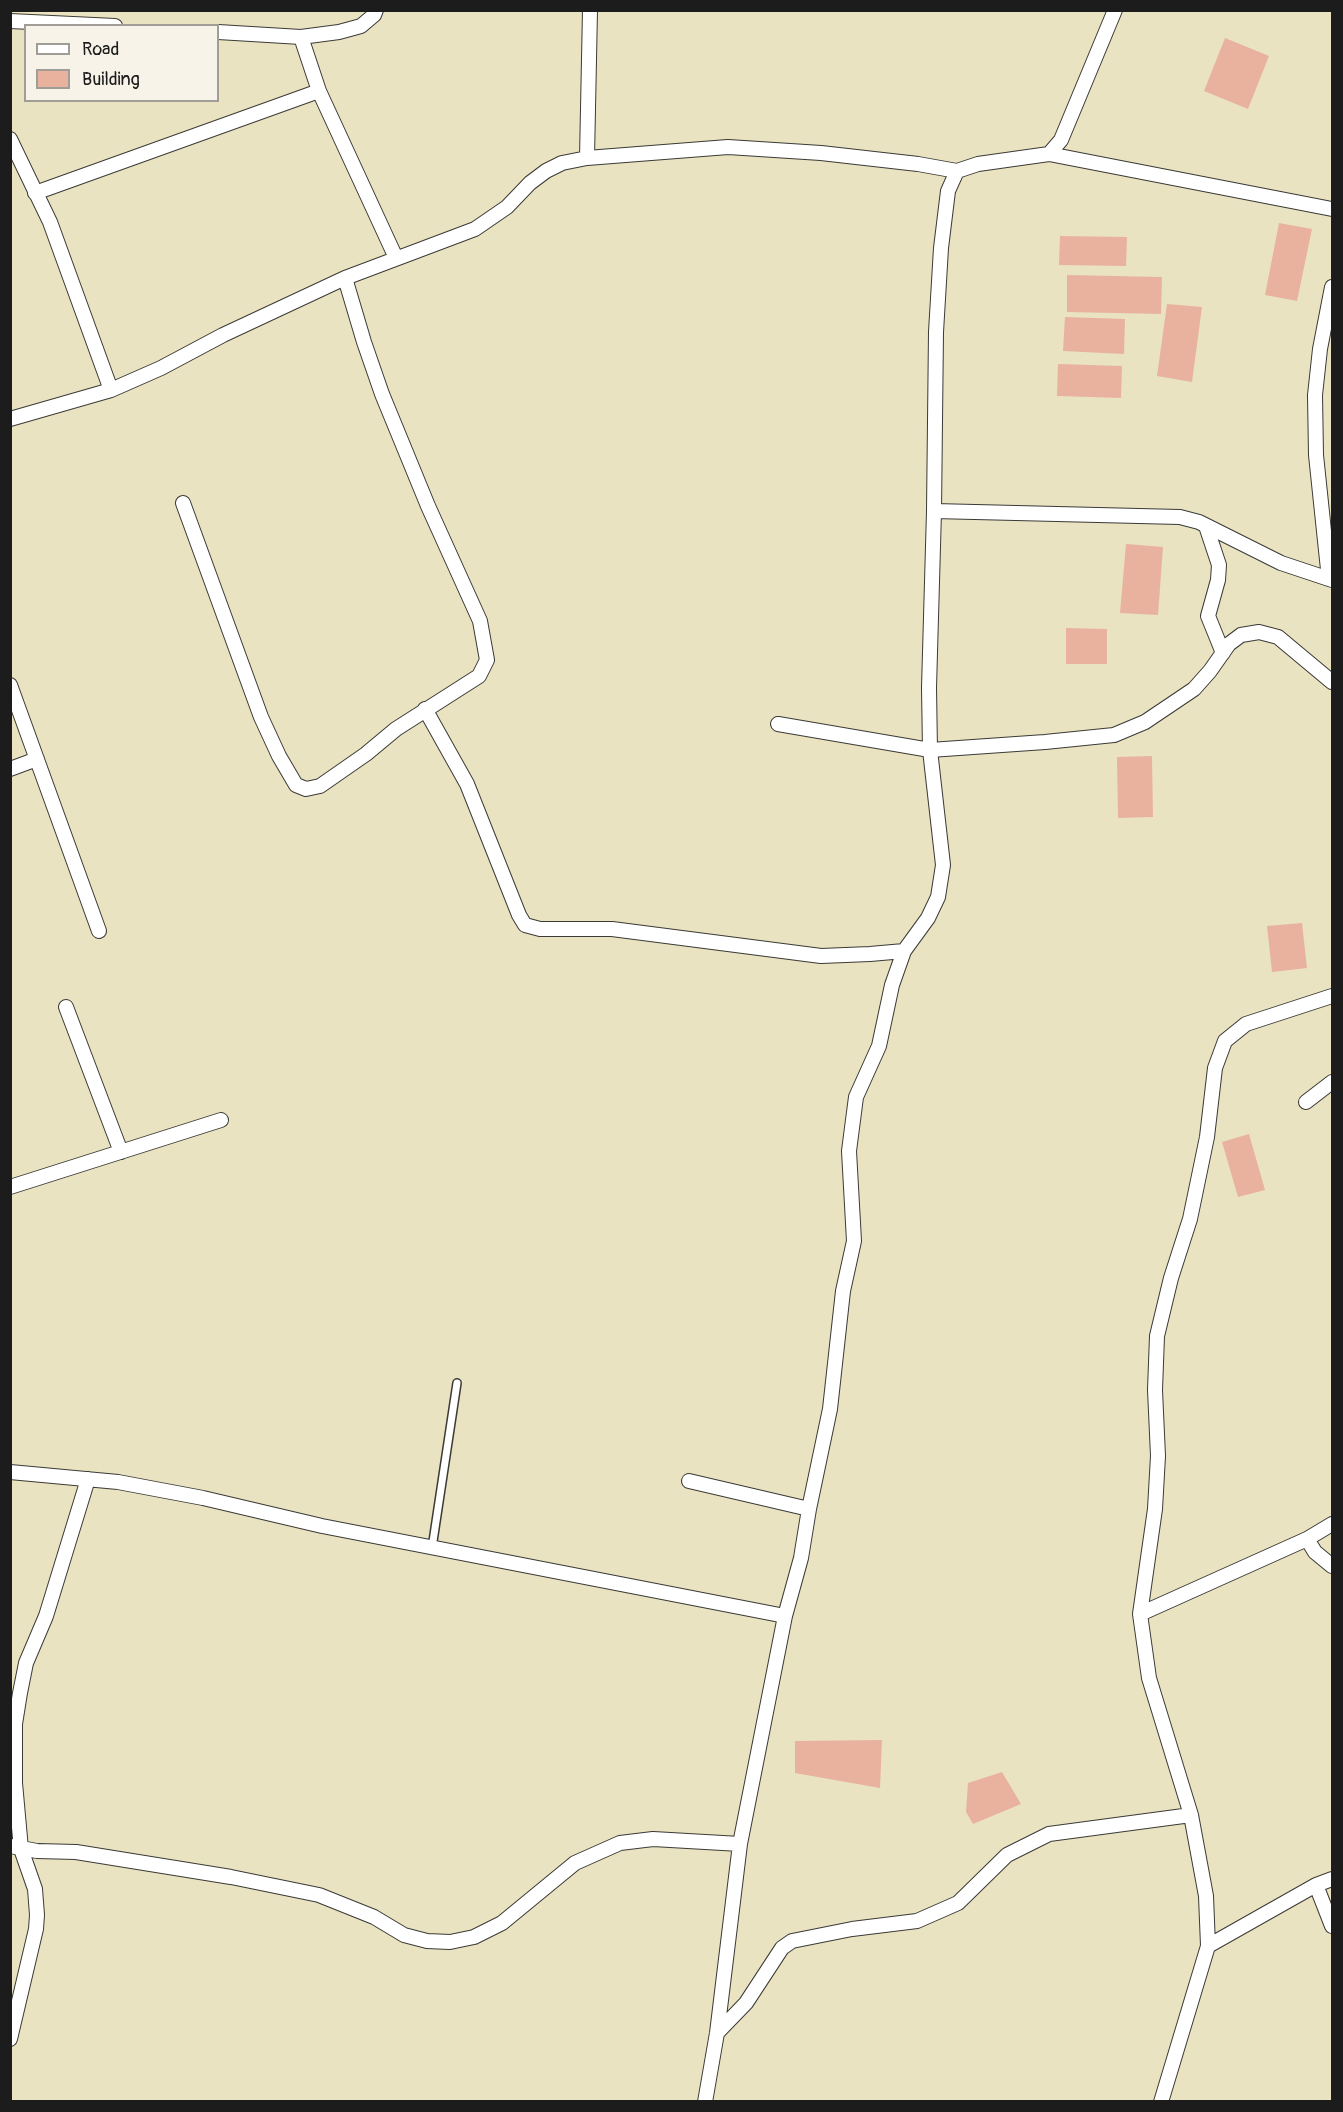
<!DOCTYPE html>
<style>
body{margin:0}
#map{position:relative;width:1343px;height:2112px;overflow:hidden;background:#e9e3c2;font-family:Pangolin,sans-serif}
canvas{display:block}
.frame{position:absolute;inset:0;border:12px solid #1c1c1c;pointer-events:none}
.legend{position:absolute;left:24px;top:24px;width:195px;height:78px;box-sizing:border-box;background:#f7f3e8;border:2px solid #9f9d96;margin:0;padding:8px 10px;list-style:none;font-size:18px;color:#1c1c1c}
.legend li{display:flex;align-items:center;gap:12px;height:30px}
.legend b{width:30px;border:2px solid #9f9d96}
</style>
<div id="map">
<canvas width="1343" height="2112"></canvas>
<div class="frame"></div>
<ul class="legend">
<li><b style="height:8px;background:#fff"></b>Road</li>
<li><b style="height:16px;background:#e9b29f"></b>Building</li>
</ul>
</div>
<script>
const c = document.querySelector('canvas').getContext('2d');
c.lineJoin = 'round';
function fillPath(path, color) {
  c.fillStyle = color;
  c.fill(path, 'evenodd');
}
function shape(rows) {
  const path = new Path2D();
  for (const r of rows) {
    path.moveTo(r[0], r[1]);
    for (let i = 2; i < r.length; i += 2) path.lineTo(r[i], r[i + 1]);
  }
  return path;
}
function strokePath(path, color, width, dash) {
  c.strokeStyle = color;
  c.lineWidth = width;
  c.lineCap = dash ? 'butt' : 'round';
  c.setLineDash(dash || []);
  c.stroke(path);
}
fillPath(shape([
 [1225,38,1269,56,1248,109,1204,91],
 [1279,223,1312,229,1297,301,1265,295],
 [1060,236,1127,237,1126,266,1059,265],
 [1067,275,1162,277,1161,314,1067,312],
 [1167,304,1202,307,1192,382,1157,376],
 [1065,317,1125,319,1124,354,1063,351],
 [1058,364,1122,366,1121,398,1057,396],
 [1126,544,1163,547,1158,615,1120,613],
 [1066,628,1107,629,1107,664,1066,664],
 [1152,756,1153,817,1118,818,1117,757],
 [1302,923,1307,968,1272,972,1267,926],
 [1249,1134,1265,1190,1238,1197,1222,1142],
 [882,1740,880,1788,795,1773,795,1741],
 [1002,1772,1021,1804,973,1824,966,1812,968,1783]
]), '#e9b29f');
const service = shape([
 [432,1548,457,1383]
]);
const minor = shape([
 [10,21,115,26],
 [218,32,301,37,339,32,361,26,374,15,376,10],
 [301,37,319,91,396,258],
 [10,139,50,222,111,390],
 [1049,154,1332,209],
 [587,158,590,10],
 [35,193,319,91],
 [10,419,111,390,161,368,223,335,345,278,475,229,507,207,530,183,546,171,562,163,587,158,728,147,821,153,918,164,957,171,978,164,1049,154,1061,140,1115,10],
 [183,503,261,717,279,756,296,785,306,789,320,786,366,754,396,729,479,676,487,660,480,621,428,506,382,394,364,342,345,278],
 [934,511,1180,517,1199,522,1281,563,1332,580],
 [1206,526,1219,565,1218,580,1208,616,1223,653],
 [1329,579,1316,455,1315,395,1320,349,1332,287],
 [10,685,99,931],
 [425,709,467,784,519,915,525,925,540,929,612,929,821,956,870,954,904,951],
 [778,724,930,750,1045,742,1114,735,1145,722,1194,689,1210,671,1229,644,1241,635,1259,632,1278,637,1332,682],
 [10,769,37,759],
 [66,1007,121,1152],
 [1306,1102,1332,1082],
 [10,1187,221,1120],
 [10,1472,118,1482,203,1498,322,1526,785,1616],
 [689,1481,809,1509],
 [1307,1539,1315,1552,1332,1566],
 [1140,1614,1307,1539,1332,1524],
 [10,1846,37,1851,76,1852,231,1877,319,1895,374,1917,404,1935,427,1941,450,1942,474,1937,502,1923,575,1863,620,1843,653,1839,740,1844],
 [1316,1885,1332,1879],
 [1208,1946,1316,1885,1332,1926],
 [717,2033,746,2003,782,1948,792,1941,852,1929,917,1921,958,1903,1007,1855,1049,1834,1191,1815],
 [10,2039,36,1929,37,1915,35,1889,21,1849,15,1783,15,1724,20,1693,26,1663,46,1616,88,1479],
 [705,2102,717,2033,740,1844,785,1616,801,1558,809,1509,830,1409,843,1291,854,1241,849,1151,856,1097,879,1046,892,985,904,951,928,918,938,897,943,865,930,750,929,688,934,511,936,332,941,248,948,191,957,171],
 [1161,2102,1208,1946,1206,1896,1191,1815,1149,1678,1140,1614,1155,1509,1158,1456,1155,1390,1157,1336,1171,1278,1190,1219,1207,1137,1215,1068,1225,1041,1246,1024,1332,996]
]);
strokePath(service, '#3b3a35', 10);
strokePath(minor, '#3b3a35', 16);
strokePath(service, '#fff', 7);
strokePath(minor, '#fff', 14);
</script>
